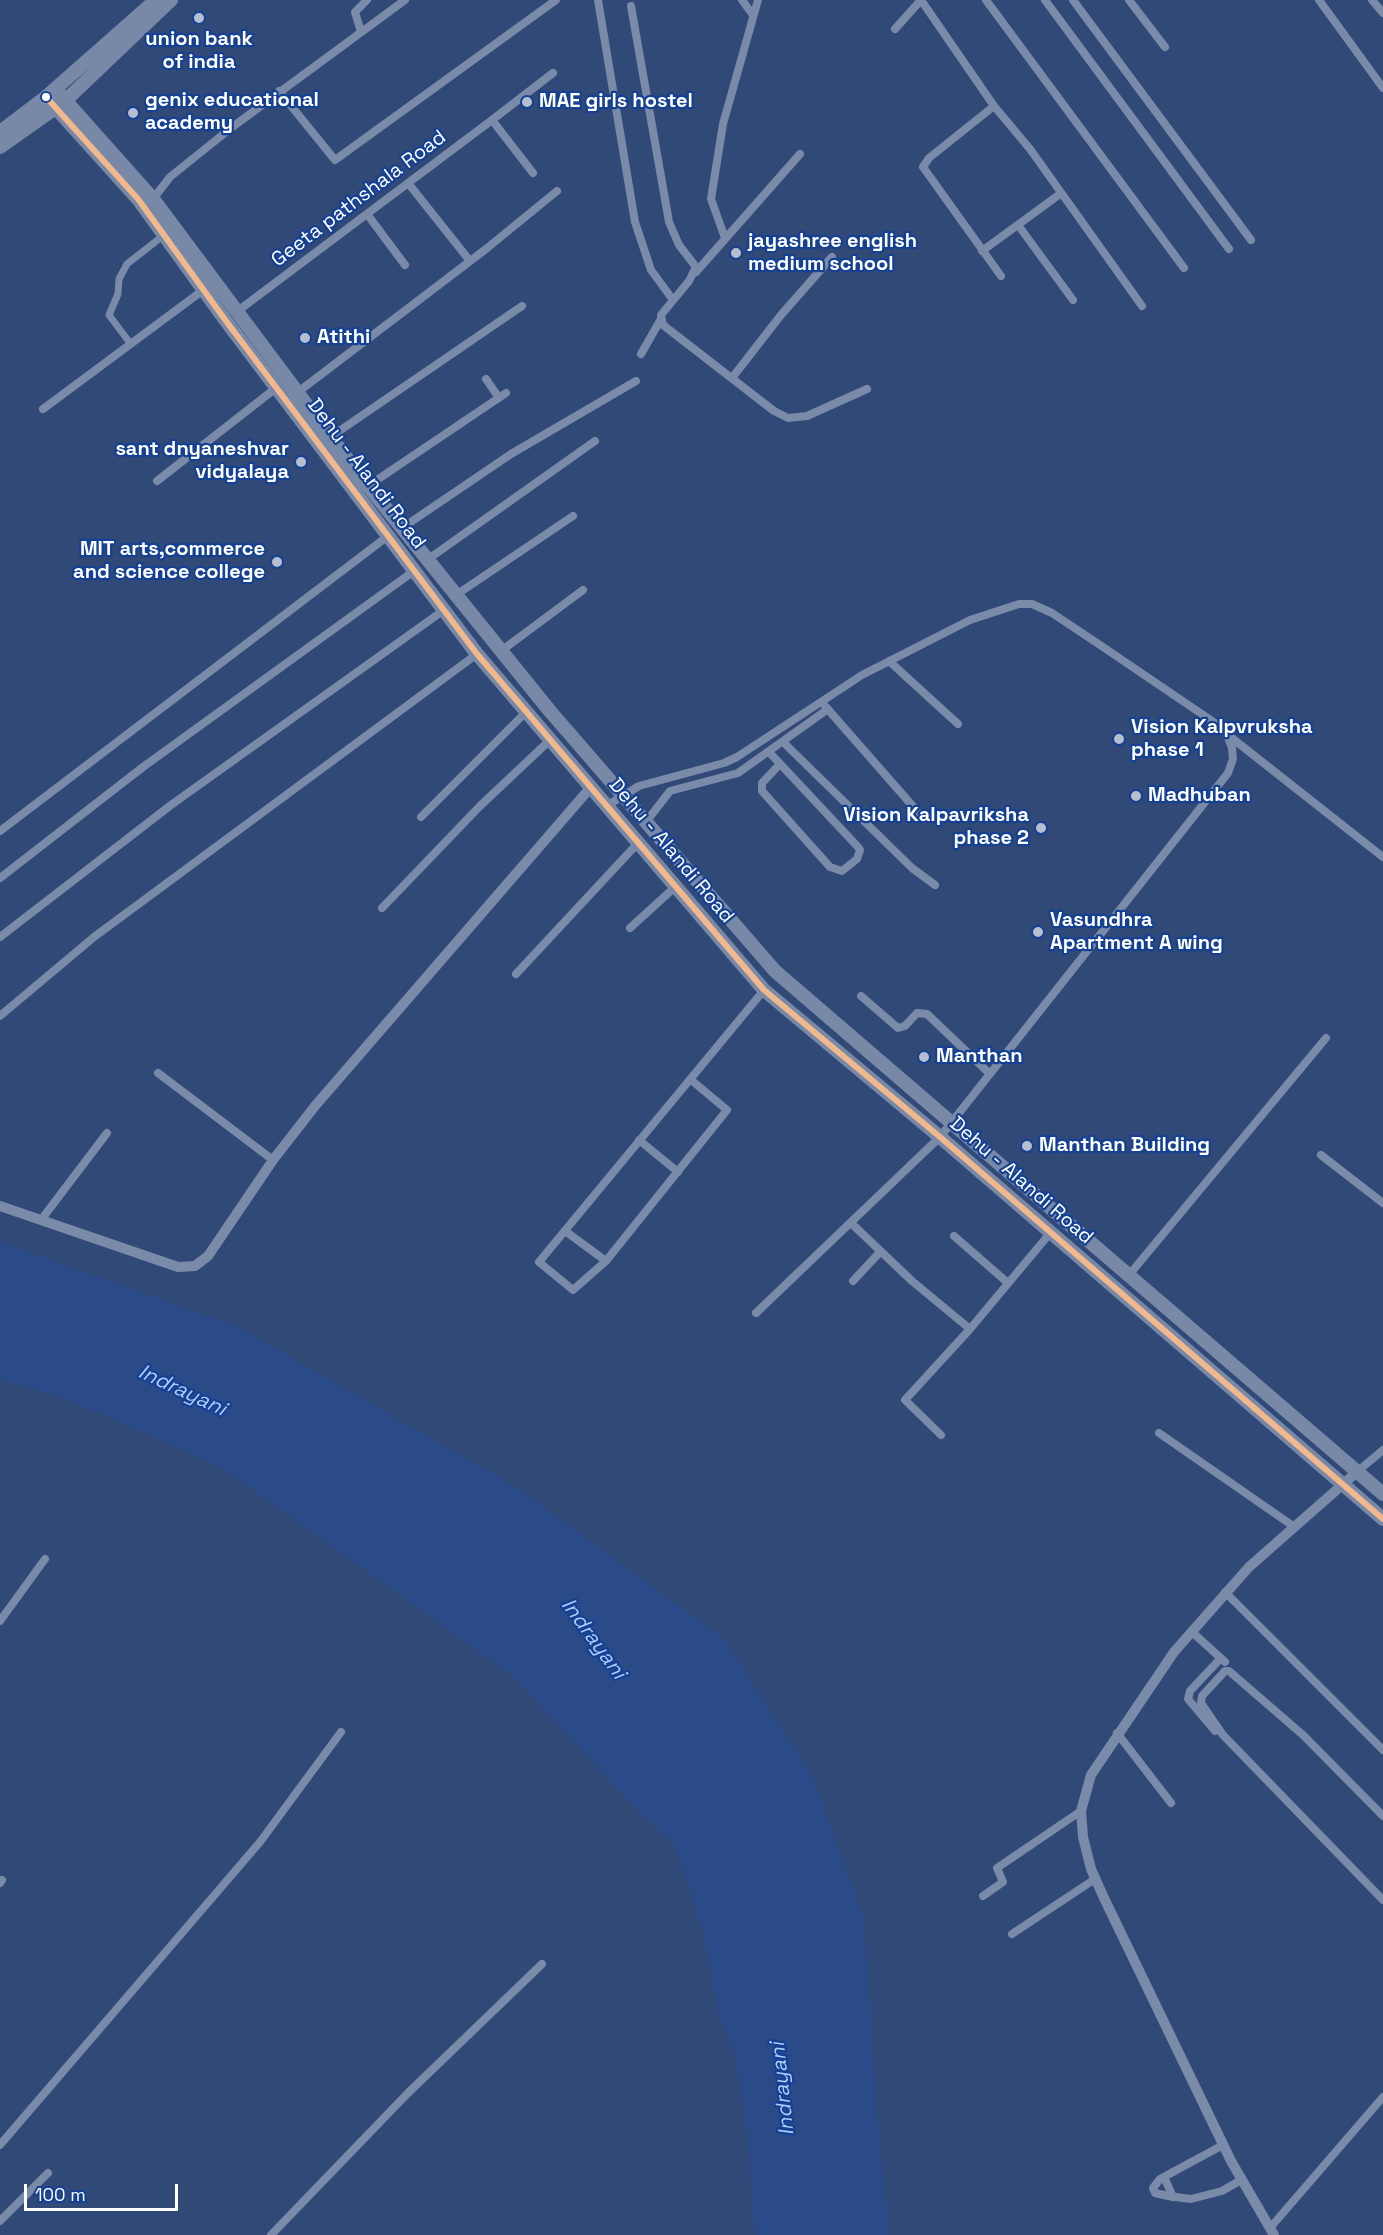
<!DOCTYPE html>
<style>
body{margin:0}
#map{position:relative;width:1383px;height:2235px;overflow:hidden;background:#314977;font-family:"Space Grotesk",sans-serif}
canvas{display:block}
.scale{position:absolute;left:24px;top:2184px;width:154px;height:27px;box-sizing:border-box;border:3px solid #fff;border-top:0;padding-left:8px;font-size:18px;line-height:21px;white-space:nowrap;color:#fff;-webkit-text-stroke:4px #144194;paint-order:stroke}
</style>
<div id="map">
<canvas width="1383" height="2235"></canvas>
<div class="scale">100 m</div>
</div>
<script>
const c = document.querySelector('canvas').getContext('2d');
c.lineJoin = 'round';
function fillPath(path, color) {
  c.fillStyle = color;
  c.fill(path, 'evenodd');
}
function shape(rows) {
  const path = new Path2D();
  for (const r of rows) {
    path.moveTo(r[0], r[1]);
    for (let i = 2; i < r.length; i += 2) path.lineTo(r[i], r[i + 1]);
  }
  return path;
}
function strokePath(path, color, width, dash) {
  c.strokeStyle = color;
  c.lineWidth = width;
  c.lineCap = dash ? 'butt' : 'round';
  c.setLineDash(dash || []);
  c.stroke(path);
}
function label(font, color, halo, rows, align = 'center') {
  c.font = font + ' "Space Grotesk",sans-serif';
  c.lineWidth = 4.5;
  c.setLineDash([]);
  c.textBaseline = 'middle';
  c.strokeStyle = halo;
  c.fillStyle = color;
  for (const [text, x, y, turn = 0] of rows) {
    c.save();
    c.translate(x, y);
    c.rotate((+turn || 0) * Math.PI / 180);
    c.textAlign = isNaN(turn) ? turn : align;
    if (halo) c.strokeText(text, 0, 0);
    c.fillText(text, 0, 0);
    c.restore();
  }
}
fillPath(shape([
 [0,1242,238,1327,519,1489,724,1639,813,1777,864,1920,879,2136,889,2235,755,2235,746,2123,735,2056,719,2015,703,1931,674,1843,641,1814,513,1676,221,1467,69,1400,0,1379]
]), '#2a4b87');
strokePath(shape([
 [130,343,109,315,118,294,119,279,127,264,164,235]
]), '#7a8aa9', 7);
strokePath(shape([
 [598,0,635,222,651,270,673,300],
 [742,0,753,15],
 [921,0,994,106,1030,149,1142,306],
 [986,0,1184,268],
 [1045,0,1229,249],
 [1073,0,1251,240],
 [1129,0,1165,47],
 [1319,0,1383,88],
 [1372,0,1383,13],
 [631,6,669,222,679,245,696,267,689,281,661,315,663,325,774,411,788,418,807,416,867,389],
 [895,29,921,0],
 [361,32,355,12,367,0],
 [279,91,335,160,556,0],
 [994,106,929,158,923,167,1001,276],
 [492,120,553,73],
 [408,183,470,261],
 [153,199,170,177,231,128,405,0],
 [367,214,405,265],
 [1018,225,1073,300],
 [725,238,711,199,723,124,758,0],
 [982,251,1060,194],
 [696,272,800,154],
 [235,313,492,120,533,173],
 [641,354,661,319],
 [732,378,781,315,832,257],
 [486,379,499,398],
 [298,392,486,249,557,191],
 [43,409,206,288],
 [329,438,522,306],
 [157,481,276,388],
 [368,486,506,393],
 [402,528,511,454,636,381],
 [427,560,595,441],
 [456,595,573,516],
 [501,651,583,590],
 [889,661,958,724],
 [825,706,924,819],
 [1228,735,1383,857],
 [783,742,912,868,935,885],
 [769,752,858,847,860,850,857,859,842,871,830,867,762,791,762,783,780,764],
 [608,805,639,786,724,763,737,757,862,675,970,620,1019,604,1032,604,1052,613,1103,647,1218,725,1227,735,1232,748,1233,759,1228,773,940,1137,756,1313],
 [421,817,526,712],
 [646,822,670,791,738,773,828,709],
 [0,831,388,536],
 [0,878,143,767,414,571],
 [382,908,480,806,549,741],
 [630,928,675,887],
 [0,937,171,805,444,610],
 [516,974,638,843],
 [861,996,898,1028,905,1026,917,1013,927,1014,990,1074],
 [0,1016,94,937,477,654],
 [158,1073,273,1160],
 [690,1079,727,1110,606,1261,573,1290,539,1262,764,990],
 [639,1140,678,1172],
 [1321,1155,1383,1203],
 [41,1220,107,1133],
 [851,1223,912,1281,970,1329],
 [565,1231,606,1261],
 [954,1236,1008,1283],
 [1129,1275,1326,1038],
 [853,1281,880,1252],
 [1159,1433,1293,1526],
 [941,1435,905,1400,970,1329,1051,1232],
 [1358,1471,1383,1450],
 [1225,1592,1383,1750],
 [0,1621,45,1559],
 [1191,1631,1225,1662],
 [1215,1731,1188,1699,1190,1691,1221,1658],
 [1117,1733,1171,1803],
 [1383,1816,1303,1735,1229,1671,1225,1671,1202,1696,1201,1703,1223,1735,1383,1900],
 [0,1883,2,1880],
 [983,1896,1003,1882,997,1868,1081,1811],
 [1012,1934,1095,1879],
 [0,2145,260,1842,341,1732],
 [1223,2145,1160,2179,1153,2188,1155,2193,1168,2196,1191,2199,1222,2191,1241,2180],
 [1164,2177,1173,2197],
 [0,2221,48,2173],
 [1270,2228,1383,2097],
 [271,2235,408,2093,542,1964]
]), '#7a8aa9', 8);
strokePath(shape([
 [0,1206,178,1267,195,1266,208,1256,273,1160,315,1106,591,787],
 [1274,2235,1231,2161,1104,1898,1091,1869,1083,1837,1081,1811,1091,1775,1174,1652,1249,1567,1358,1471]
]), '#7a8aa9', 10);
strokePath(shape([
 [55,89,153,199,356,471,549,710,775,971,1383,1494],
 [46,97,138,199,226,321,477,654,764,990,940,1137,1383,1519],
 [0,132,46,97,156,0],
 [0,147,65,101,171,0]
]), '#7889a7', 14);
strokePath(shape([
 [46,97,138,199,226,321,477,654,764,990,940,1137,1383,1519]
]), '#f1b78d', 6);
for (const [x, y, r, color] of [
 [199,18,6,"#b7bfcf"],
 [46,97,5,"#fff"],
 [527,102,6,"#b7bfcf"],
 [133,113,6,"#b7bfcf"],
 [736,253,6,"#b7bfcf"],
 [305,338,6,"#b7bfcf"],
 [301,462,6,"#b7bfcf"],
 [277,562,6,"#b7bfcf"],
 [1119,739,6,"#b7bfcf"],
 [1136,796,6,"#b7bfcf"],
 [1041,828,6,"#b7bfcf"],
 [1038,932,6,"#b7bfcf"],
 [924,1057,6,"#b7bfcf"],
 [1027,1146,6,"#b7bfcf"]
]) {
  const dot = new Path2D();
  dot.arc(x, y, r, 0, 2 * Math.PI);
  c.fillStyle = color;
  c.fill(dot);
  strokePath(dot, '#144194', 2);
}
label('bold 20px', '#fff', '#144194', [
 ["union bank",199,40,"center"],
 ["of india",199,63,"center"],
 ["genix educational",145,101],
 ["academy",145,124],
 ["MAE girls hostel",539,102],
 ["jayashree english",748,242],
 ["medium school",748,265],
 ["Atithi",317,338],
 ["sant dnyaneshvar",289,450,"right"],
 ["vidyalaya",289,473,"right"],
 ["MIT arts,commerce",265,550,"right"],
 ["and science college",265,573,"right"],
 ["Vision Kalpvruksha",1131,728],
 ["phase 1",1131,751],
 ["Madhuban",1148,796],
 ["Vision Kalpavriksha",1029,816,"right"],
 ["phase 2",1029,839,"right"],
 ["Vasundhra",1050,921],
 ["Apartment A wing",1050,944],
 ["Manthan",936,1057],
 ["Manthan Building",1039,1146]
], 'left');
label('20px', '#fff', '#144194', [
 ["Geeta pathshala Road",359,199,-37],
 ["Dehu - Alandi Road",366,474,53],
 ["Dehu - Alandi Road",671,851,50],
 ["Dehu - Alandi Road",1021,1181,41]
]);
label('italic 21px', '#afcbf9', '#144194', [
 ["Indrayani",182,1391,25],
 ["Indrayani",593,1639,54],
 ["Indrayani",783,2089,-96]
]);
</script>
